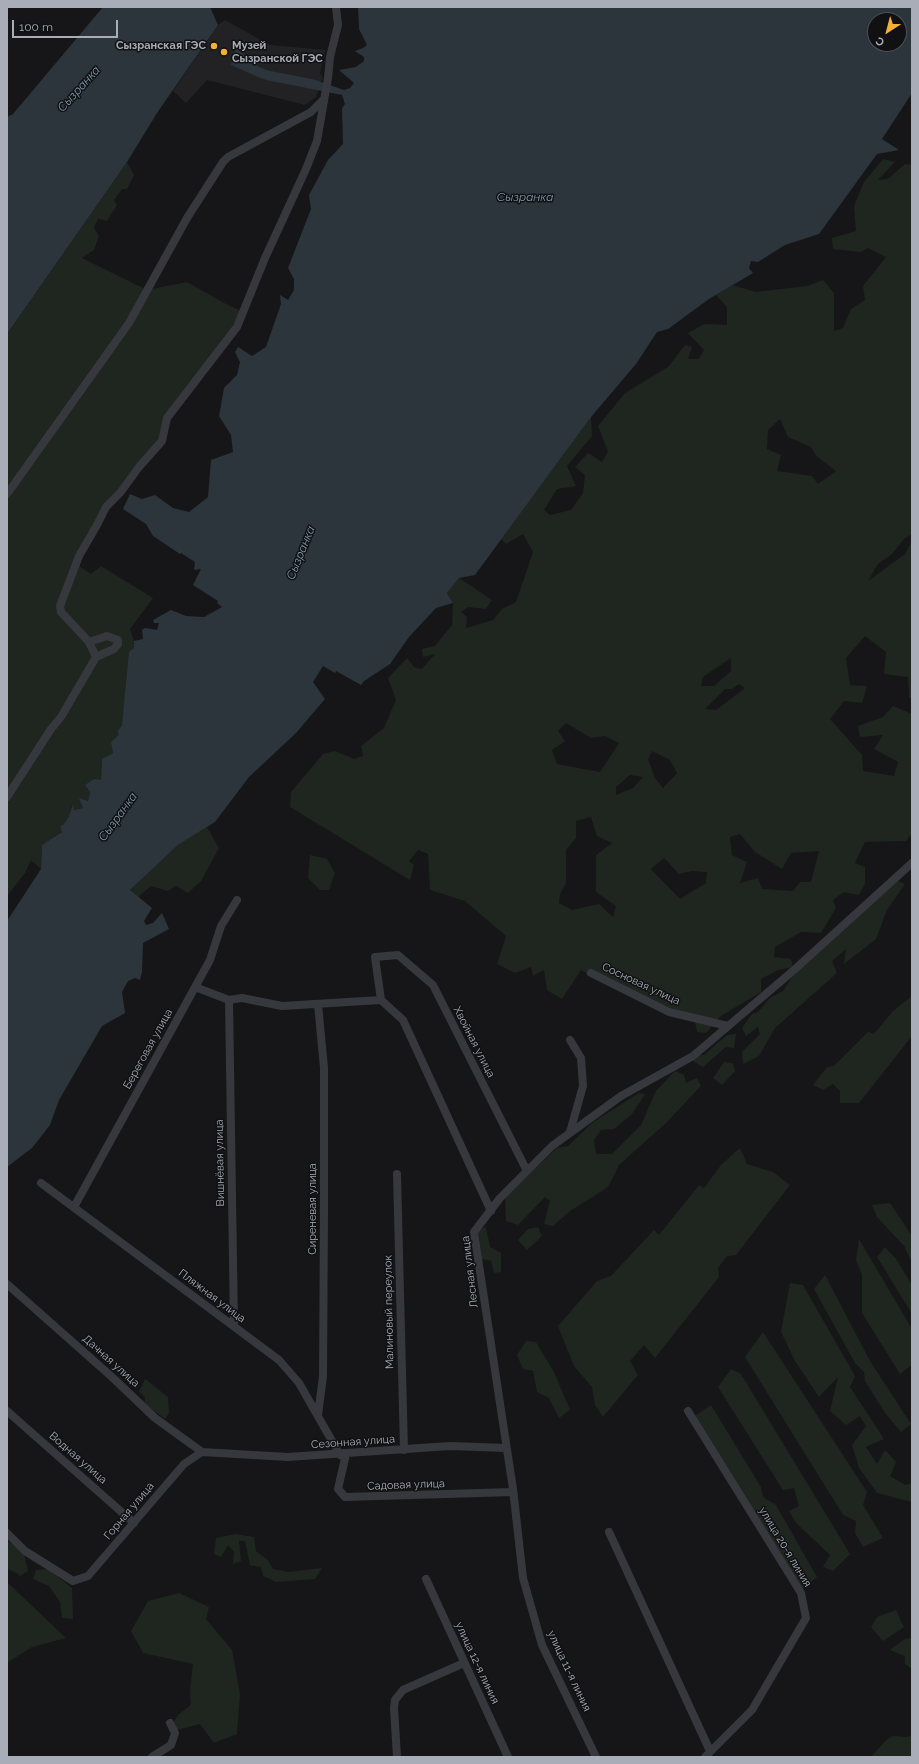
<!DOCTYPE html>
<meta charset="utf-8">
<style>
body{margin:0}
#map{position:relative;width:919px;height:1764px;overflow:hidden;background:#161618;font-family:Raleway,sans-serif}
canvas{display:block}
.frame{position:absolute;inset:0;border:8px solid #a8adb8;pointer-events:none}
.north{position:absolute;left:867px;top:12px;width:40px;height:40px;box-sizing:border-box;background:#111113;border:1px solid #4d4f55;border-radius:50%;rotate:216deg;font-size:11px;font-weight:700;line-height:16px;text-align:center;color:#a8adb8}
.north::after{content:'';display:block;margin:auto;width:14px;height:18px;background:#f2b134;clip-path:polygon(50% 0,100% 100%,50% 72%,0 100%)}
.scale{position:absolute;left:12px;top:20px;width:106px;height:18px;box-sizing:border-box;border:2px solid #a8adb8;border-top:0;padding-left:5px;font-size:12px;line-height:14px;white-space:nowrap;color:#a8adb8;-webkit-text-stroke:3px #111113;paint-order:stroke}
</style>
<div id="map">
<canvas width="919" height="1764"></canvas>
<div class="frame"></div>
<div class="north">С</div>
<div class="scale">100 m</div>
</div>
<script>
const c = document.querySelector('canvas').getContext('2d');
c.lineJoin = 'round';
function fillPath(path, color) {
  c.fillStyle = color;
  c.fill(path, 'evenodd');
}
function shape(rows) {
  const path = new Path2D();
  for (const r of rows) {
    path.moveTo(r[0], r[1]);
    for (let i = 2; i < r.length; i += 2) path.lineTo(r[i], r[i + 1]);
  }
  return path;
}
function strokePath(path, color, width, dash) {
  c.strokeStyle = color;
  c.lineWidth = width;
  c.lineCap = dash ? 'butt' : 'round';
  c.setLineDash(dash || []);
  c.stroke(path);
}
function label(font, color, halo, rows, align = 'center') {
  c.font = font + ' Raleway,sans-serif';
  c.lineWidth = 3;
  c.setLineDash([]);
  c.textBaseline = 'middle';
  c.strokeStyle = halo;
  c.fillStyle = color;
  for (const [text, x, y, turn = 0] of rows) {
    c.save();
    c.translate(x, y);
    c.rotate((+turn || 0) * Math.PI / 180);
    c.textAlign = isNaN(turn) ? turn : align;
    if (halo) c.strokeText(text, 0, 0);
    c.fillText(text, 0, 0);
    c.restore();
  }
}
fillPath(shape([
 [225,20,270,45,325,50,320,73,323,78,316,97,305,105,207,80,186,103,173,91,218,25]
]), '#222225');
fillPath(shape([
 [883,159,895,162,878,180,888,179,905,164,912,165,912,534,904,539,892,554,878,564,868,581,905,554,912,541,912,699,909,697,908,677,884,674,886,652,865,636,846,658,850,685,867,686,862,703,844,701,830,719,862,755,863,771,894,776,898,762,874,749,883,735,860,737,858,726,883,717,893,706,912,714,912,833,906,841,865,842,855,863,865,867,865,884,859,895,844,892,833,900,836,908,821,933,801,932,775,947,774,957,791,959,793,967,778,970,761,979,761,992,721,1016,706,1033,697,1032,694,1017,599,981,581,970,562,999,547,990,544,970,533,976,531,967,515,973,497,964,506,936,465,901,430,890,428,854,418,850,409,861,414,865,410,880,290,807,291,792,323,754,335,751,354,759,363,756,361,746,384,728,396,700,388,678,407,658,414,667,422,669,435,654,423,657,422,649,435,646,452,625,453,603,447,593,459,578,492,600,486,609,468,607,461,612,467,617,466,628,493,620,502,609,516,602,533,552,523,534,506,544,501,539,591,417,592,436,567,466,576,486,557,489,544,510,550,515,571,510,583,493,585,475,575,467,588,453,602,462,608,452,598,426,625,393,668,367,685,345,692,347,688,359,699,359,704,350,688,333,704,324,727,325,727,307,716,295,732,285,756,292,807,286,823,280,834,293,834,331,843,328,851,309,865,300,863,286,886,257,868,248,861,252,833,249,832,238,856,231,854,206,864,182],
 [780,419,788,437,811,447,816,456,836,471,818,484,812,476,777,471,781,455,767,449,768,430],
 [731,658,731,671,714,686,701,686,703,677],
 [739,684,745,688,716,710,705,709,725,689,732,689],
 [566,723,591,738,605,736,619,743,600,772,557,764,552,750,565,741,558,731],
 [652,751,670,760,677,773,663,788,655,778,648,759],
 [630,775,643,777,633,788,616,795,616,787],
 [591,817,597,836,612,843,596,855,596,892,616,906,613,917,599,904,572,910,559,903,560,894,566,883,566,850,576,838,576,821],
 [740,834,755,852,782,869,791,853,819,851,811,882,800,882,793,891,762,889,758,878,740,883,747,862,732,855,730,837],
 [664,858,679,874,692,871,707,872,706,883,680,899,651,869],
 [127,162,134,175,127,189,122,189,114,200,117,205,107,221,98,219,94,228,99,236,94,250,82,258,147,290,187,282,224,303,243,312,237,327,168,418,162,441,106,507,76,564,91,574,101,566,153,598,130,629,134,641,134,648,122,725,117,732,119,735,113,753,102,759,101,780,85,785,90,792,88,801,80,799,83,808,74,810,72,805,68,818,63,825,62,832,42,845,41,869,31,860,25,873,7,896,7,334],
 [207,827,219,848,201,881,188,893,176,886,168,891,151,886,138,897,130,890,178,845],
 [310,855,327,859,335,873,329,890,320,890,308,878],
 [898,881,905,884,887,910,876,939,844,964,846,949,832,961,837,973,775,1028,759,1056,743,1064,742,1052,760,1034,758,1027,746,1036,742,1028,752,1014,758,1012,770,998,783,991,792,977],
 [912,996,912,1036,859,1103,840,1103,840,1091,833,1084,823,1090,813,1085,827,1067,834,1066,868,1032,874,1034,893,1011],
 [736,1034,734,1048,726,1047,703,1067,693,1061,697,1055,704,1055,727,1035],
 [724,1062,733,1063,735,1071,722,1085,713,1078],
 [675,1071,684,1075,686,1083,697,1078,701,1086,666,1123,619,1165,608,1187,570,1211,553,1226,544,1224,550,1201,545,1197,518,1225,506,1221,505,1197,557,1148,568,1146,592,1123,639,1093,645,1094,632,1114,614,1129,601,1130,594,1140,596,1154,612,1154,641,1125,656,1091],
 [740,1148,747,1164,773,1172,790,1185,736,1255,727,1256,718,1268,719,1277,655,1358,644,1345,630,1361,638,1375,603,1417,595,1405,592,1387,574,1366,558,1326,597,1281,611,1276,654,1230,659,1235,699,1185,704,1188,721,1165],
 [890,1203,912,1236,912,1262,904,1246,877,1217,872,1205],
 [486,1227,490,1247,501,1253,501,1272,494,1273,491,1261,482,1259,478,1230],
 [538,1227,542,1236,527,1250,518,1240,528,1229],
 [859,1239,912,1329,912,1365,900,1374,862,1313,862,1275,856,1260],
 [885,1247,896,1259,912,1285,912,1314,877,1257],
 [825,1275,870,1361,911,1424,901,1432,885,1413,865,1381,864,1372,855,1363,814,1289],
 [790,1283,803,1285,855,1376,850,1387,884,1439,866,1447,877,1464,885,1450,896,1462,890,1476,905,1485,912,1483,912,1502,877,1493,859,1468,852,1445,866,1426,860,1416,846,1425,830,1411,838,1377,819,1397,795,1361,781,1332],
 [763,1332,867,1492,863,1505,883,1538,863,1547,855,1533,856,1521,843,1515,745,1357],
 [526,1341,536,1342,554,1372,570,1410,559,1418,549,1398,537,1392,533,1371,523,1369,517,1355],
 [731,1369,741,1374,850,1554,833,1571,823,1567,830,1555,796,1523,789,1511,799,1506,794,1488,783,1490,718,1387],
 [145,1379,168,1397,169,1413,165,1419,145,1404,145,1397,139,1392],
 [711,1405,761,1487,763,1497,776,1505,817,1577,799,1592,693,1417],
 [236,1534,254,1537,256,1551,268,1560,273,1569,288,1572,322,1568,315,1579,276,1582,263,1576,261,1567,250,1565,245,1541,239,1541,241,1561,233,1564,234,1552,228,1545,221,1557,214,1554,216,1538],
 [7,1541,23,1550,28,1571,20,1576,15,1572,7,1569],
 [48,1569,72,1588,73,1619,62,1618,60,1602,49,1586,33,1579,36,1570],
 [7,1582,66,1638,32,1647,7,1663],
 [179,1593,209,1607,206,1619,232,1650,240,1694,237,1734,214,1743,200,1724,177,1730,172,1724,179,1714,191,1705,190,1690,193,1664,143,1653,131,1631,148,1601],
 [896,1610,904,1627,883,1641,871,1627,877,1617],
 [912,1638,912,1669,905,1664,905,1656,890,1650,905,1639],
 [893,1736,905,1737,912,1736,912,1757,871,1757,886,1740]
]), '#1e261f');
fillPath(shape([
 [103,7,210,7,218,25,157,113,127,162,7,334,7,117,13,114],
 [358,7,912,7,912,93,882,139,899,150,877,154,819,234,785,245,758,262,751,261,749,268,753,273,709,299,668,329,657,332,636,364,591,417,475,575,459,578,447,593,453,603,436,608,409,637,390,664,364,681,361,685,336,671,335,673,323,666,313,682,325,699,296,733,249,777,215,822,178,845,130,890,152,908,144,921,146,925,153,923,162,913,169,929,143,943,142,972,140,980,135,978,128,981,122,992,125,1013,102,1026,59,1100,50,1125,32,1148,7,1167,7,921,41,869,42,845,62,832,60,826,63,825,68,818,73,804,74,810,83,808,79,798,88,801,90,792,85,785,94,779,101,780,102,759,113,753,111,742,119,735,117,732,122,725,129,652,134,648,134,641,143,639,142,630,145,628,157,630,159,623,154,623,153,620,171,610,186,616,204,617,222,607,217,603,218,601,193,585,201,569,194,570,195,562,181,553,180,554,153,536,146,524,123,509,130,494,142,499,155,495,173,508,189,512,208,497,211,460,233,452,231,435,219,416,224,388,237,375,240,362,235,352,238,347,252,356,266,347,281,304,280,295,288,300,294,290,294,279,288,268,311,209,309,195,328,160,343,144,342,108,345,104,342,95,266,80,258,77,231,65,236,48,259,67,270,71,312,79,344,90,350,88,354,83,339,70,356,67,364,61,364,57,355,51,363,48,367,45,359,29],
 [875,20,899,20,899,44,875,44]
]), '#2c353c');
strokePath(shape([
 [7,494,129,323,187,218,223,162,228,157,311,112,323,100],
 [89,642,107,636,118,640,118,644,114,649,96,657],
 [7,797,51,729,61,717,96,657,89,642,61,612,60,606,79,556,97,525,106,507,120,493,139,467,162,441,167,418,237,327,265,258,306,169,317,141,328,78,330,57,338,25,336,7],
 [591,973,669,1012,728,1026],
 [195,987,229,1000,242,998,282,1006,381,1000],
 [229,1000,234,1326],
 [570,1040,581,1058,583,1086,570,1132],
 [397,1174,404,1450],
 [41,1183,279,1360,299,1383,340,1455],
 [74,1207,210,960,221,926,237,900],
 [491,1211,403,1020,381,1000,375,957,398,955,433,985,527,1171],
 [7,1284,112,1377,155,1418,202,1452],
 [7,1411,134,1523],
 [688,1411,801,1593,806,1618,752,1710,705,1757],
 [318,1415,323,1376,324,1213,324,1068,318,1004],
 [202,1452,288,1457,450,1446,506,1448],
 [346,1454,338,1489,345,1497,513,1492],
 [609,1532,710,1751],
 [7,1533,25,1551,73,1581,88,1576,184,1464,202,1452],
 [426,1579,508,1757],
 [152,1757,171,1745,175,1733,170,1723],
 [397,1757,394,1708,395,1700,403,1690,464,1663],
 [596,1757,542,1645,523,1578,513,1489,474,1232,500,1198,552,1146,621,1096,693,1056,794,970,912,863]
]), '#37383d', 8);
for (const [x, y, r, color] of [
 [214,46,4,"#f2b134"],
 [224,52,4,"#f2b134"]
]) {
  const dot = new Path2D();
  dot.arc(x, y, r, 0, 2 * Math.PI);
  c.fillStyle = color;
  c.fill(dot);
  strokePath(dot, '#111113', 1.5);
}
label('bold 11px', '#a8adb8', '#111113', [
 ["Сызранская ГЭС",206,46],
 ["Музей",232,46,"left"],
 ["Сызранской ГЭС",232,59,"left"]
], 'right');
label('11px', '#a8adb8', '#111113', [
 ["Сосновая улица",641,984,25],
 ["Хвойная улица",474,1042,63],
 ["Береговая улица",148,1049,-61],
 ["Вишнёвая улица",220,1163,-91],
 ["Сиреневая улица",313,1209,-90],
 ["Лесная улица",470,1272,-97],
 ["Пляжная улица",212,1296,37],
 ["Малиновый переулок",389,1312,-91],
 ["Дачная улица",111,1361,42],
 ["Сезонная улица",353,1442,-4],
 ["Водная улица",78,1458,41],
 ["Садовая улица",406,1485,-2],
 ["Горная улица",129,1511,-50],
 ["улица 20-я линия",785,1547,59],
 ["улица 12-я линия",477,1663,65],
 ["улица 11-я линия",569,1671,65]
]);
label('italic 12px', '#7f9bb3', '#111113', [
 ["Сызранка",79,89,-48],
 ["Сызранка",525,197],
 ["Сызранка",301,553,-68],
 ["Сызранка",118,817,-54]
]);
</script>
